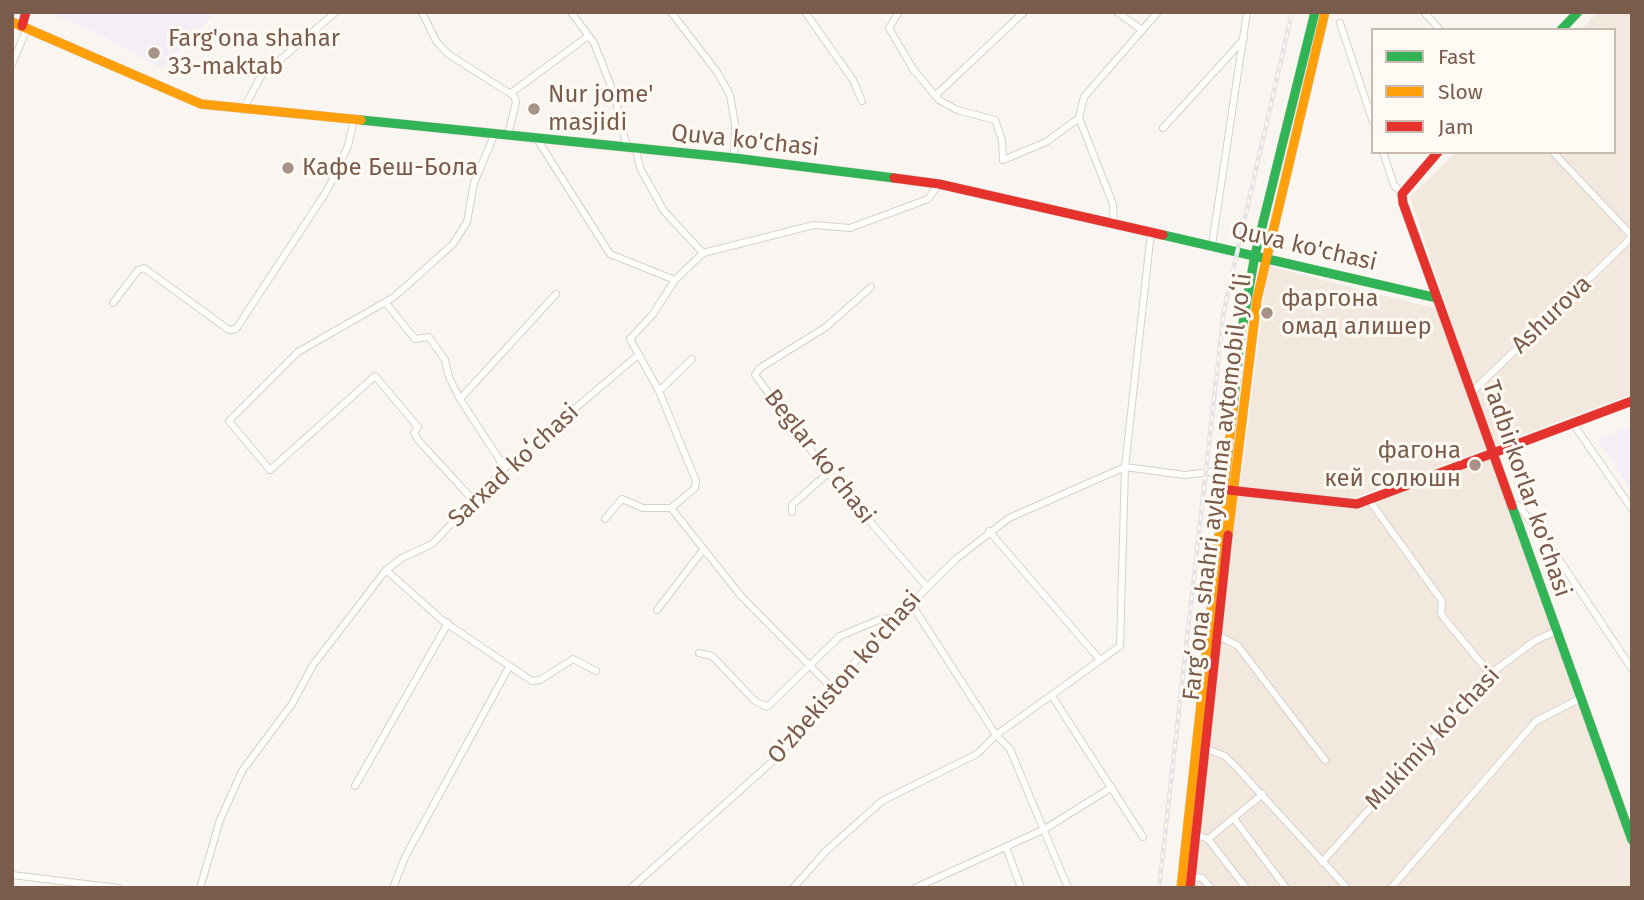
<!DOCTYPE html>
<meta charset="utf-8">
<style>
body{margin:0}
#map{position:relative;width:1644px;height:900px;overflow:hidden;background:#f9f5f0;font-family:"Fira Sans",sans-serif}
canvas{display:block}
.frame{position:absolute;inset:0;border:14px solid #7a5c4d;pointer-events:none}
.legend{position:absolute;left:1371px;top:28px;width:245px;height:126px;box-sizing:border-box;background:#fffaf3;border:2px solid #cabbb1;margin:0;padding:9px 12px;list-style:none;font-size:21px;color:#7a5c4d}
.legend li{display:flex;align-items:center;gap:14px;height:35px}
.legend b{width:35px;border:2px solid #cabbb1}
</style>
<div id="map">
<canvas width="1644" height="900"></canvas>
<div class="frame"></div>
<ul class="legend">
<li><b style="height:9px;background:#30b455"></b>Fast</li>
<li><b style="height:9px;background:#ff9f0a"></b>Slow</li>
<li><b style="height:9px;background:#e5322d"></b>Jam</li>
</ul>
</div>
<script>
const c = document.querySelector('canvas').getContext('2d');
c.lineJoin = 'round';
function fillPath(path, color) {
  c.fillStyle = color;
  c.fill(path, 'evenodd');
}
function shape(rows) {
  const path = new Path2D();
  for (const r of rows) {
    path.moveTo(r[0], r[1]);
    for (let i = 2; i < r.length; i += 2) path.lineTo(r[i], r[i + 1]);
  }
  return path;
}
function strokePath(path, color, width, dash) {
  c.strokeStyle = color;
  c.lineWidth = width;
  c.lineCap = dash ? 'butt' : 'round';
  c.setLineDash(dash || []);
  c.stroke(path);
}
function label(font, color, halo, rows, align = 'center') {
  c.font = font + ' "Fira Sans",sans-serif';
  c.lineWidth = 6;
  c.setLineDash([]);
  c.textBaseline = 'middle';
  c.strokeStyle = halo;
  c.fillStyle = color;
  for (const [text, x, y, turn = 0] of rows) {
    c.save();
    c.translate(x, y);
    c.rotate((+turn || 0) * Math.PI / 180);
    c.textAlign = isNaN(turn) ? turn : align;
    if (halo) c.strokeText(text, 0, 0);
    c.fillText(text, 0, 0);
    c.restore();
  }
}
fillPath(shape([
 [1598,12,1632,12,1632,394,1493,446,1410,197,1456,152,1614,152,1614,30,1581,30],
 [1268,266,1437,309,1487,449,1351,499,1240,488],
 [1491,454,1632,840,1632,888,1184,888,1234,491,1362,503]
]), '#f2e8de');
fillPath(shape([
 [46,12,213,12,215,13,162,69,99,34],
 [1626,428,1632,430,1632,492,1598,440]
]), '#f6eef6');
const street = shape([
 [422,12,436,41,448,54,514,96,516,102,508,135],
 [571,12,594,43,614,94,627,148],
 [671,12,717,72,730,95,735,124,734,158],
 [805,12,853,80,862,101],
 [899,12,889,28,913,69,939,100,957,110,995,120,1002,140,1003,160,1046,142,1079,118],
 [1117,12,1142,30],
 [1424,12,1440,30],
 [1340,23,1373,122],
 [12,64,27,28],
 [511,93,587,37],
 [935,96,1024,12],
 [243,110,261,76,336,12],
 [1163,128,1244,39],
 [537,139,610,254,675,280],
 [636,149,640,168,664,211,703,253],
 [1383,152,1394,185,1402,194],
 [1553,152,1632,236],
 [1114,225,1113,204,1079,118,1084,97,1158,12],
 [1212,245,1247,12],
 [871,287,826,327,760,368,755,375,828,473,926,586],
 [385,302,415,339,429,337,445,360,449,377,460,399,505,468],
 [113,303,138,270,144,268,229,330,236,329,328,189,348,146,354,119],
 [659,391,692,359],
 [1472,392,1632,237],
 [460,399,556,294],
 [1572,422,1632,509],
 [1369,500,1442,601,1441,613,1444,618,1490,674],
 [474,501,418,440,414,433,418,427,375,376,270,470,229,421,298,352,394,297,453,244,467,222,474,183,495,133],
 [1510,506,1518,505,1546,540,1632,669],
 [792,512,792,505,828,473],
 [605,519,622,499,643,508,671,508],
 [989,531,1100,660],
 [386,570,443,621,532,681,540,680,573,659,596,671],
 [910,602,996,735,1010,749,1068,888],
 [657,610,703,550],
 [1219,636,1238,646,1325,760],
 [699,653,712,656,755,701,767,707,840,636,881,619,894,618],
 [833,689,741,596,671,508,695,488,696,481,659,391,630,339,653,314,675,280,703,253,814,225,850,228,928,199,939,184],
 [1052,696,1143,837],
 [1206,749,1225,756,1237,768,1347,888],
 [355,786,448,623],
 [1235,820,1286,888],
 [1197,835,1208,839,1263,794],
 [1208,839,1246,888],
 [1006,847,1021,888],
 [1322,862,1490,674,1536,640,1557,631],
 [12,875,118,888],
 [1192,877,1202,878,1211,888],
 [200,888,220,820,242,771,292,704,313,665,386,570,402,558,432,544,505,468,638,355],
 [393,888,405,857,509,667],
 [631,888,774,760,868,646,956,559,1009,518,1125,467,1151,232],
 [793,888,826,851,882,801,977,754,996,735,1120,646,1125,467,1185,475,1225,470],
 [915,888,1045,829,1112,787],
 [1391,888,1536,721,1581,698]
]);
const fast = shape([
 [1561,30,1578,12],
 [361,120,734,158,894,178],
 [1163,235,1437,298],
 [1233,408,1240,340,1255,255,1315,12],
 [1512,506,1632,840]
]);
const slow = shape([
 [12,22,201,104,361,120],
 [1228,535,1257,299,1325,12],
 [1181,888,1233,408]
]);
const jam = shape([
 [22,26,26,12],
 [1438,152,1402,194,1403,203,1512,506],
 [894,178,939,184,1163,235],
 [1228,490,1357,504,1632,401],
 [1190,888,1228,535]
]);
strokePath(street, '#d7d1cb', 8);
strokePath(fast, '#d9d2cb', 10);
strokePath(slow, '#d9d2cb', 10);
strokePath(jam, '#d9d2cb', 10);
strokePath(street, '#fefefd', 6);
strokePath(fast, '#30b455', 9);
strokePath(slow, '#ff9f0a', 9);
strokePath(jam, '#e5322d', 9);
const rail = shape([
 [1159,888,1224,310,1292,12]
]);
strokePath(rail, '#e6e3e7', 4.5);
strokePath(rail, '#fffaf3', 2, [5]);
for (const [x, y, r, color] of [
 [154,53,7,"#a69286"],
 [534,109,7,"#a69286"],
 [288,168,7,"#a69286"],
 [1267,313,7,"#a69286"],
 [1475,465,7,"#a69286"]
]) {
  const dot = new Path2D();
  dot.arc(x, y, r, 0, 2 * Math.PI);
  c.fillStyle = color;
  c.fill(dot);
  strokePath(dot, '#fffaf3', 2.5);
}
label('24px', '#7a5c4d', '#fffaf3', [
 ["Farg'ona shahar",168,39],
 ["33-maktab",168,67],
 ["Nur jome'",548,95],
 ["masjidi",548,123],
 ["Кафе Беш-Бола",302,168],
 ["фаргона",1281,299],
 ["омад алишер",1281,327],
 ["фагона",1461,451,"right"],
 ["кей солюшн",1461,479,"right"]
], 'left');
label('24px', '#7a5c4d', '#fffaf3', [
 ["Quva ko'chasi",745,141,6],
 ["Quva ko'chasi",1304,247,13],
 ["Ashurova",1552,315,-44],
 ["Beglar koʻchasi",819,457,52],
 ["Sarxad koʻchasi",514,466,-43],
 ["Fargʻona shahri aylanma avtomobil yoʻli",1218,487,-83],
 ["Tadbirkorlar ko'chasi",1526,489,71],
 ["O'zbekiston ko'chasi",845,678,-49],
 ["Mukimiy ko'chasi",1433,739,-47]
]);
</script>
